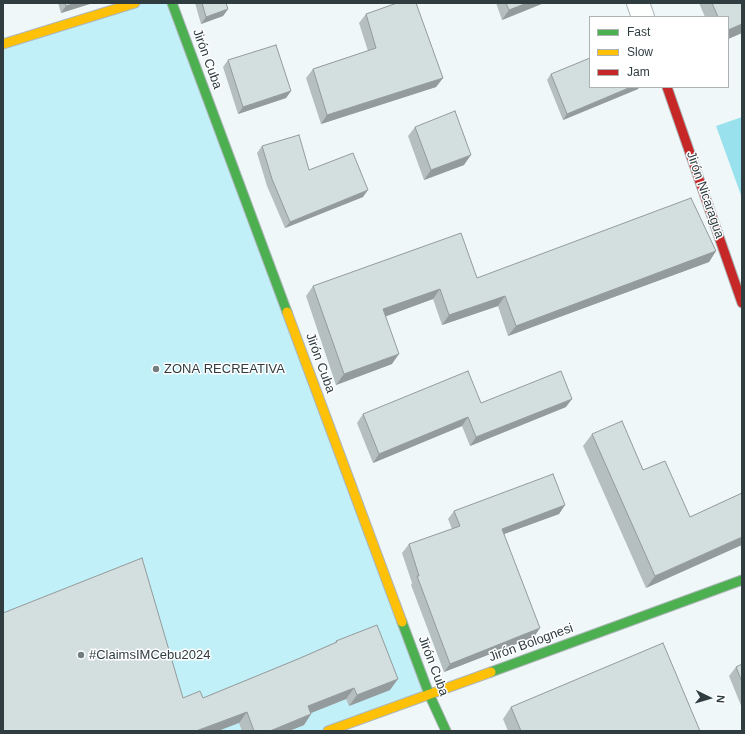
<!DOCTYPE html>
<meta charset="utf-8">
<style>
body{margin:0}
#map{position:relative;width:745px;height:734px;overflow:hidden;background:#f0f7f8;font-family:Helvetica,sans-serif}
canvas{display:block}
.frame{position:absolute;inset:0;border:4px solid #2f3d40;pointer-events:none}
.legend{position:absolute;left:589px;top:16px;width:140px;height:72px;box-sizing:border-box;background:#fff;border:1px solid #acb1b3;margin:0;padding:5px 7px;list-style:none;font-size:12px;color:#2f3d40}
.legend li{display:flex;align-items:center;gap:8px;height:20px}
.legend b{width:20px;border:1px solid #acb1b3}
.north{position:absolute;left:689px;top:678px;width:40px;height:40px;-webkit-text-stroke:3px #fff;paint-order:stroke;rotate:95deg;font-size:11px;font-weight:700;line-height:16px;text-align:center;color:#2f3d40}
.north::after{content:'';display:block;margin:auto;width:14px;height:18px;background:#2f3d40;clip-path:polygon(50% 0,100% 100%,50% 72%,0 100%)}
</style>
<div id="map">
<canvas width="745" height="734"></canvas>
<div class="frame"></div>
<ul class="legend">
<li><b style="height:5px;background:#4caf50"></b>Fast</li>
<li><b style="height:5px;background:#ffc107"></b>Slow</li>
<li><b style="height:5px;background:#c62828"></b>Jam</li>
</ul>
<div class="north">N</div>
</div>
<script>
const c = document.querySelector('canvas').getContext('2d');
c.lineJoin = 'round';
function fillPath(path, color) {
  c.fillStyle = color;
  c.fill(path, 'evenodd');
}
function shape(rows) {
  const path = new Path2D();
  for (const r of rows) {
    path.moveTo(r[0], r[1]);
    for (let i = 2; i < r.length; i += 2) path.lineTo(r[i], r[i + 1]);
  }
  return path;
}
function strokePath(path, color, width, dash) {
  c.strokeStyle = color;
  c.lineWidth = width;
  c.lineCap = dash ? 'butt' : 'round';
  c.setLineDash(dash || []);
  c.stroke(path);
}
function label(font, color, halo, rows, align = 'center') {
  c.font = font + ' Helvetica,sans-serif';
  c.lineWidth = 3;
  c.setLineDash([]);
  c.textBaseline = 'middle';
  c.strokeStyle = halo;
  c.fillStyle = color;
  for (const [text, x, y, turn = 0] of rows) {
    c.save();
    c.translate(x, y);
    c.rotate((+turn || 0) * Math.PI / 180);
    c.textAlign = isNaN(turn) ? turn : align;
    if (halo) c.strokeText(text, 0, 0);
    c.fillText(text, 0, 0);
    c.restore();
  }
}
fillPath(shape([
 [135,3,172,3,429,694,333,731,3,731,3,44]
]), '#c2f0f8');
fillPath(shape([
 [742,117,742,198,716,126]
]), '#99e2ed');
const street = shape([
 [638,3,643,17]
]);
const fast = shape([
 [172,3,287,312],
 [402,622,429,694,446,731],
 [491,672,742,580]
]);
const slow = shape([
 [3,44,135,3],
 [287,312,402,622],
 [328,731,491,672]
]);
const jam = shape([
 [667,87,742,303]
]);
strokePath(street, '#acb6b8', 24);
strokePath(fast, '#acb6b8', 11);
strokePath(slow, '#acb6b8', 11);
strokePath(jam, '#acb6b8', 11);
strokePath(street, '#fdfefe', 22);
strokePath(fast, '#4caf50', 9);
strokePath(slow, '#ffc107', 9);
strokePath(jam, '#c62828', 9);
fillPath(shape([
 [58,3,93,3,61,13],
 [195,3,226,3,228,9,223,16,201,24],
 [496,3,544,3,502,20],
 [699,3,742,3,742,33,728,39,728,17,705,17],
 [366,14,443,78,436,87,321,124,306,78,313,69,368,51,359,23],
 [228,60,291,91,286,98,238,114,223,67],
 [551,74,590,87,639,87,638,89,563,120,547,80],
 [415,127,464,165,424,180,408,136],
 [262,146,309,170,363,197,285,228,267,186,257,153],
 [716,251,709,262,508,336,498,306,442,325,433,299,386,316,392,364,336,385,306,296,313,286,477,278],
 [481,403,566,407,470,446,462,426,373,463,357,423,363,414],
 [592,434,643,470,690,517,742,493,646,588,583,446],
 [565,505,559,514,504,534,534,637,444,672,411,585,412,583,402,553,409,544,452,529,448,519,454,511],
 [336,641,390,690,349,706,346,699,311,713,311,714,304,725,289,731,242,731,239,723,183,698,203,698,298,659,334,643],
 [742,664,742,708,729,676,736,667],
 [511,707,700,731,508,731,503,719]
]), '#b5bfc0');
fillPath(shape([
 [76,3,93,3,61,13,66,6],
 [527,3,544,3,502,20,509,10],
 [228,9,223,16,201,24,206,17],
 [742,24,742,33,728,39,728,30],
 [443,78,436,87,321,124,327,115],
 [631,87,639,87,638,89,563,120,567,114],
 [291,91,286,98,238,114,243,107],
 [471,155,464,165,424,180,431,170],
 [368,190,363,197,285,228,290,222],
 [716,251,709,262,508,336,516,326],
 [440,289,433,299,376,320,383,309],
 [505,296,498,306,442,325,449,315],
 [399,354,392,364,336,385,344,374],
 [572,399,566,407,470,446,476,437],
 [468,417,462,426,373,463,379,454],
 [565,505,559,514,496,537,502,529],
 [742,537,742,545,646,588,655,576],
 [540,628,534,637,444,672,450,664],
 [398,679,390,690,349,706,357,695],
 [354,688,346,699,301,717,308,706],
 [247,712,239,723,218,731,196,731],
 [311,714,304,725,289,731,270,731]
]), '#949b9c');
const building = shape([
 [65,3,76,3,66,6,65,3],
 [202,3,226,3,228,9,206,17,202,3],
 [397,3,416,3,443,78,327,115,313,69,376,48,366,14,397,3],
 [506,3,527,3,509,10,506,3],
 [712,3,742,3,742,24,728,30,728,17,718,17,712,3],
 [276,45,291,91,243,107,228,60,276,45],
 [590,58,590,87,631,87,567,114,551,74,590,58],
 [455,111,471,155,431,170,415,127,455,111],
 [299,135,309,170,353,153,368,190,290,222,272,179,262,146,299,135],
 [691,198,716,251,516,326,505,296,449,315,440,289,383,309,399,354,344,374,313,286,461,233,477,278,691,198],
 [468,371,481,403,561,371,572,399,476,437,468,417,379,454,363,414,468,371],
 [622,421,643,470,665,461,690,517,742,493,742,537,655,576,592,434,622,421],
 [553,474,565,505,502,529,540,628,450,664,417,576,419,576,409,544,460,526,454,511,553,474],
 [142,558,183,698,200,691,203,698,298,659,337,642,336,641,377,625,398,679,357,695,354,688,308,706,311,714,270,731,254,731,247,712,196,731,3,731,3,613,142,558],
 [663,643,700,731,521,731,511,707,663,643],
 [742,664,742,682,736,667,742,664]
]);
fillPath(building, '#d3dedf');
strokePath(building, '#949b9c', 1);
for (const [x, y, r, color] of [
 [156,369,4,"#737e80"],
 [81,655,4,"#737e80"]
]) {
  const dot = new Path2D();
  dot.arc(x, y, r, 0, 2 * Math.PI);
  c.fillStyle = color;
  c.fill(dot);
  strokePath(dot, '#fff', 1.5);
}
label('13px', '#2f3d40', '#fff', [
 ["Jirón Cuba",207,59,70],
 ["Jirón Nicaragua",705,195,71],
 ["Jirón Cuba",320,363,70],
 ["Jirón Bolognesi",531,643,-20],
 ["Jirón Cuba",433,666,69]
]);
label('13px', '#2f3d40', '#fff', [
 ["ZONA RECREATIVA",164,369],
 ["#ClaimsIMCebu2024",89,655]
], 'left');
</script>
